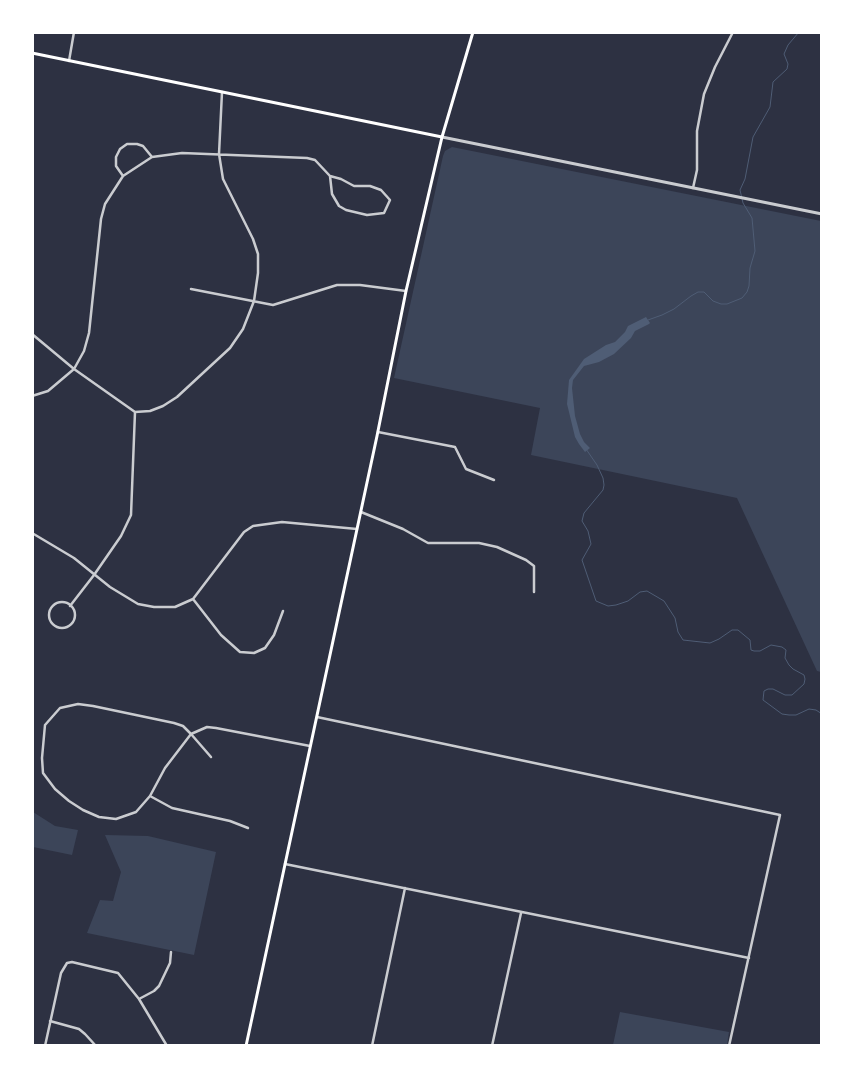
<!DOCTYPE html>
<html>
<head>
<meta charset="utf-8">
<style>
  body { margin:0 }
  #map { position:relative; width:854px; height:1078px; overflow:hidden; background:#2d3142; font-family:Rubik,sans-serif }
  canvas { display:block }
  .frame { position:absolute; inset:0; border:34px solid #fff; pointer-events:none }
</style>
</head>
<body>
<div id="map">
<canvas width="854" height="1078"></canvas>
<div class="frame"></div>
</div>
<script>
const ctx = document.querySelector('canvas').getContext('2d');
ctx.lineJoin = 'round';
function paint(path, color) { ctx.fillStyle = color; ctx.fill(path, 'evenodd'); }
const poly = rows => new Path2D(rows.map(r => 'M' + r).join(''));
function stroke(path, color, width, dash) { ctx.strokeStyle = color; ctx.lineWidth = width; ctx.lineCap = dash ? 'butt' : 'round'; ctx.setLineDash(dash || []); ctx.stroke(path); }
const green = poly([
  [452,147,821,221,821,672,817,671,737,498,531,455,540,408,394,378,443,156,445,151],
  [33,812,55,826,78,830,72,855,33,847],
  [105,835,148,836,216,852,194,955,87,933,100,900,113,901,121,872],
  [620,1012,729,1032,727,1045,613,1045]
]);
const water = poly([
  [646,317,650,323,649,324,635,331,631,338,614,354,599,362,584,366,573,380,572,388,575,416,580,434,584,442,590,448,585,452,579,444,575,437,569,412,567,404,569,380,584,359,606,345,615,342,625,332,628,326]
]);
const stream = poly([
  [648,320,662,315,674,309,691,296,698,292,704,292,713,301,721,304,727,304,742,298,747,292,749,286,750,268,755,251,752,218,743,203,740,190,745,179,753,137,770,107,773,82,787,69,788,64,784,54,788,45,799,32],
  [586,449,597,465,603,478,604,485,603,490,584,513,582,521,588,531,591,544,582,560,596,601,608,606,616,605,628,601,640,592,647,591,664,601,675,618,678,632,683,640,710,643,719,639,732,630,738,630,750,640,751,650,754,651,760,651,771,645,782,647,786,650,785,658,789,665,793,669,804,675,805,679,804,684,792,695,785,695,773,689,768,689,764,691,763,700,782,714,789,715,796,715,809,709,816,710,822,714]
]);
const minor = poly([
  [69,61,74,32],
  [123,176,152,157,182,153,307,158,315,160,330,176,332,194,339,206,346,210,367,215,384,213,390,200,381,190,370,186,354,186,341,179,330,176],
  [693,188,697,170,697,131,704,94,715,67,733,32],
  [191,289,273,305,337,285,360,285,406,291],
  [32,334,74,369,135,412],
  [32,396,48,391,74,369,84,351,89,333,101,219,105,204,123,176,116,166,116,157,120,149,127,144,137,144,143,146,152,157],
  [378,432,455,447,466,469,494,480],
  [361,512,403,529,428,543,479,543,497,547,526,560,534,566,534,592],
  [32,533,74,558,110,587,138,604,154,607,175,607,193,599,221,635,240,652,254,653,265,648,274,635,283,611],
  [193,599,244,532,253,526,282,522,357,529],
  '49 615a13 13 0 1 1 26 0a13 13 0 1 1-26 0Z',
  [70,606,94,575,121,536,131,515,135,412,150,411,163,406,177,397,230,348,243,329,254,301,258,273,258,254,253,239,223,179,219,154,222,92],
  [317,717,780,815,729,1046],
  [211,757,191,734,165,768,150,796,136,812,116,819,99,817,83,810,69,801,55,789,43,773,42,758,45,725,60,708,78,704,93,706,174,723,183,726,191,734,207,727,216,728,310,746],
  [150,796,172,808,230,821,248,828],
  [285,864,749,958],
  [139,999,154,991,159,986,170,963,171,952],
  [50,1021,79,1029,85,1034,96,1046],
  [45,1046,61,973,67,963,72,962,118,973,139,999,167,1046],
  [372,1046,405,888],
  [492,1046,521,913]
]);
const tertiary = poly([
  [442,137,822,214]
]);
const secondary = poly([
  [32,53,442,137],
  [246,1046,377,436,406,291,442,137,473,32]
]);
paint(green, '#3c4559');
paint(water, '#4f5d75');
stroke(stream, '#4f5d75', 1);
stroke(minor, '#caccd0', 2.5);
stroke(tertiary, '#caccd0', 3);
stroke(secondary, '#fff', 3);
</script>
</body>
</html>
